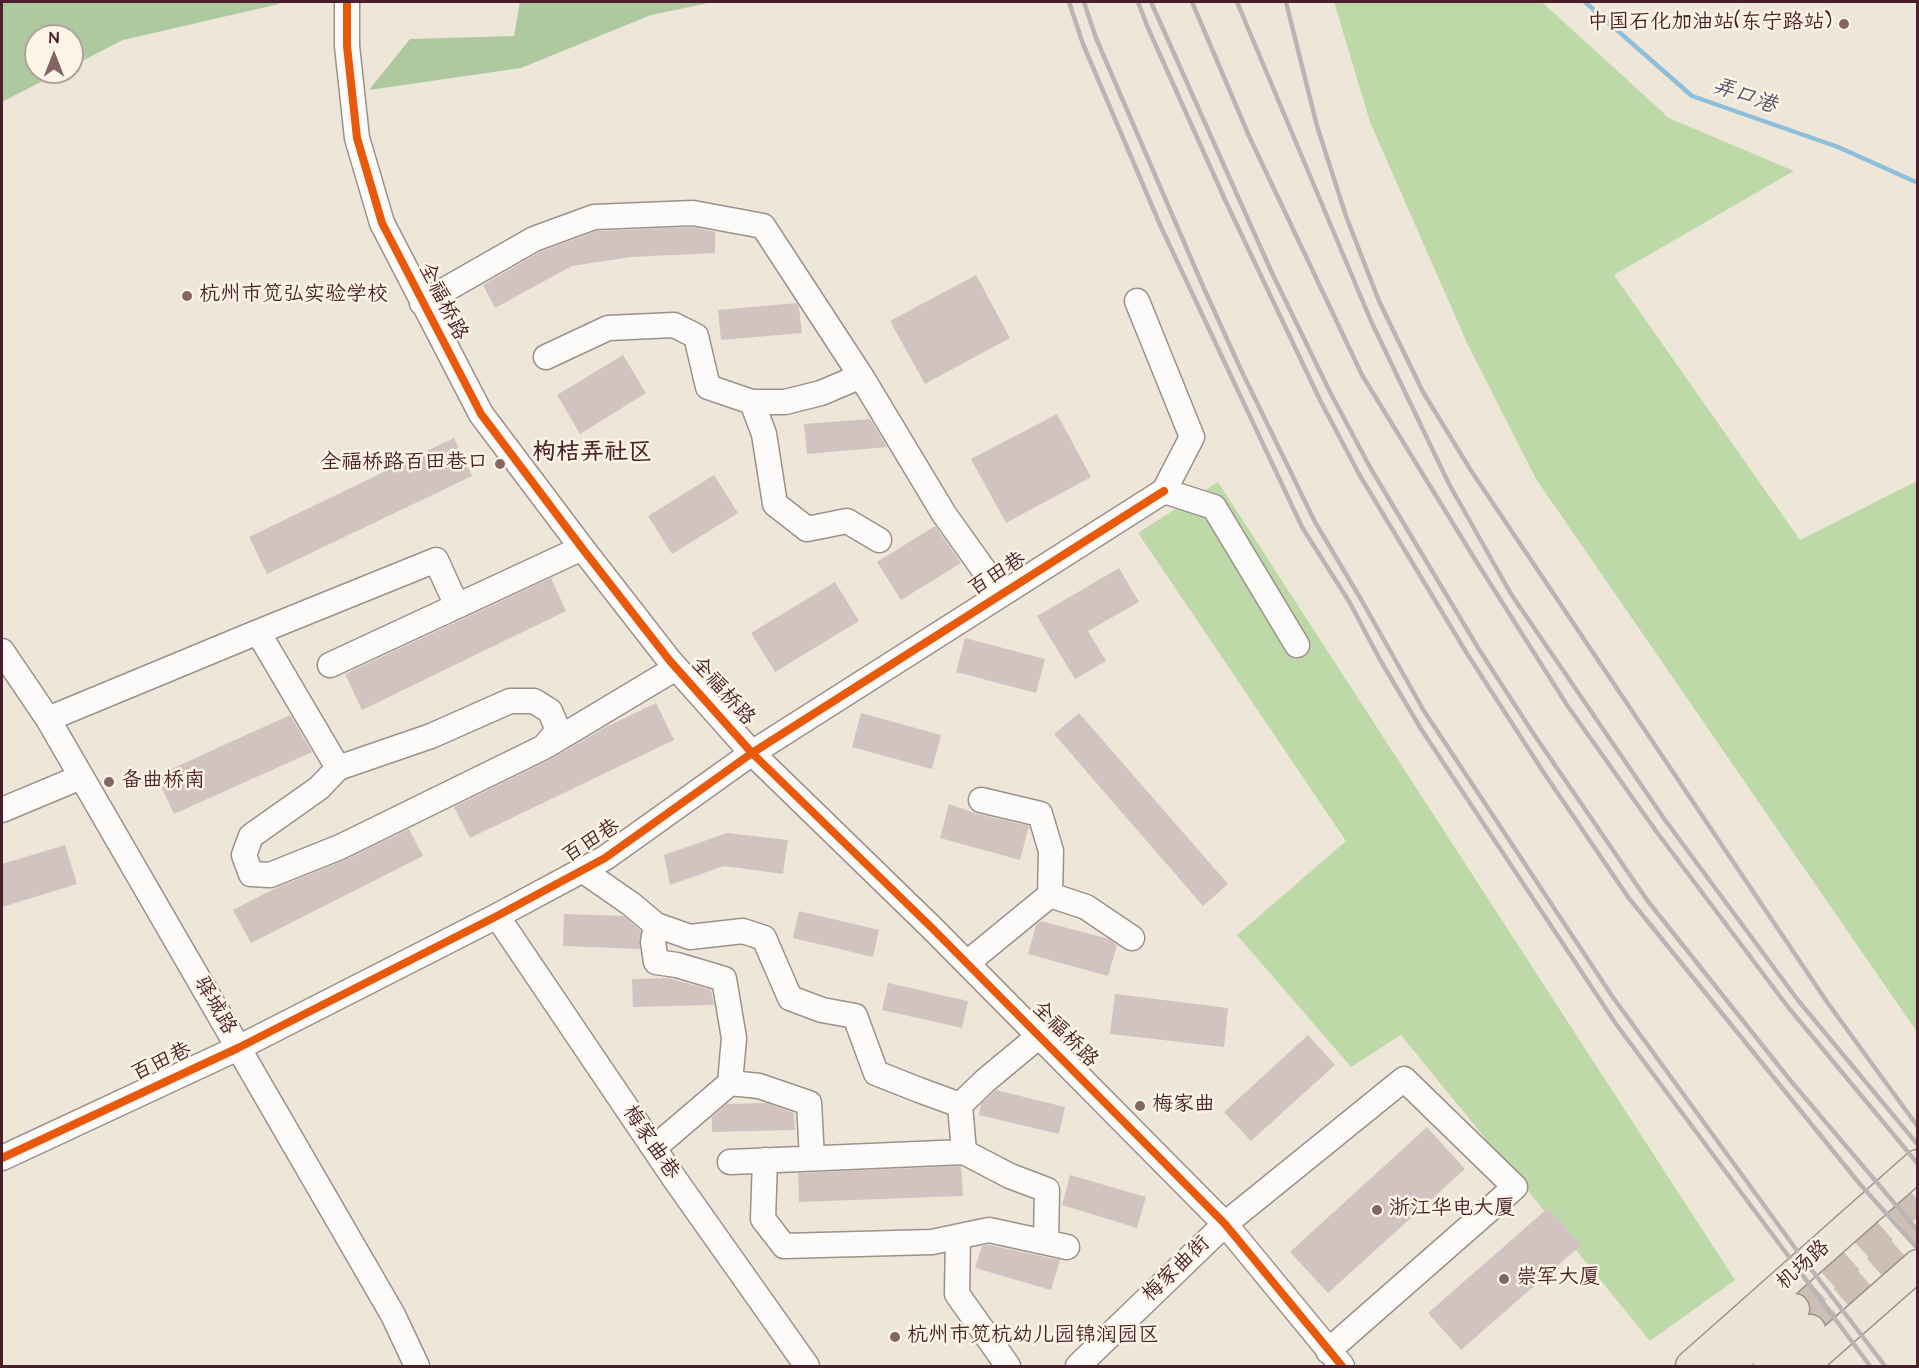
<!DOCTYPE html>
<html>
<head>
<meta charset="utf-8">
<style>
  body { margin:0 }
  #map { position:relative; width:1919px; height:1368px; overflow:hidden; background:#eee7d9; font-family:"Architects Daughter",sans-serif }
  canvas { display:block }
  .frame { position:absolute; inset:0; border:3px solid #4a1f2b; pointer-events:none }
  .north { position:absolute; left:24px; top:24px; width:60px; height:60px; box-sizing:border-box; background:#fcf5e5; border:2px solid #b59f9b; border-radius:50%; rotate:0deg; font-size:16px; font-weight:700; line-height:24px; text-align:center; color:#4a1f2b }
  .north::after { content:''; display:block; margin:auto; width:21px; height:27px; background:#836568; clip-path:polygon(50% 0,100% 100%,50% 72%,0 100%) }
</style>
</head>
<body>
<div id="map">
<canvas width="1919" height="1368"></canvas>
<div class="frame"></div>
<div class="north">N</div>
</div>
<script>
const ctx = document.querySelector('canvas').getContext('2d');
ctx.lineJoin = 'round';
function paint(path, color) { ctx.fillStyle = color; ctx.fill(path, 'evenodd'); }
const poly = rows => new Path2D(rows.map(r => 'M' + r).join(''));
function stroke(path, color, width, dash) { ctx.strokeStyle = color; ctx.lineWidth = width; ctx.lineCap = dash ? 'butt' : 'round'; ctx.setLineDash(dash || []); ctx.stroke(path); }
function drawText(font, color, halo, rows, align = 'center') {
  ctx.font = font + ' "Architects Daughter","LXGW WenKai TC",sans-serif'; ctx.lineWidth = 5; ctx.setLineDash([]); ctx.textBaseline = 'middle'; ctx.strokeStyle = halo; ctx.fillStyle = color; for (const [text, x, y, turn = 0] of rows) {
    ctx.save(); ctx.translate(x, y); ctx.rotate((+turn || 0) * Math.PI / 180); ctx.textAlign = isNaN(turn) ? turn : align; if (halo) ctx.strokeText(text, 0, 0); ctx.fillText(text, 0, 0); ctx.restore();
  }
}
const green = poly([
  [1334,2,1542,2,1669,118,1794,171,1614,275,1800,540,1917,481,1917,1032,1536,479,1467,343,1370,122],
  [1218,482,1735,1280,1650,1341,1401,1035,1351,1067,1237,935,1346,841,1138,533]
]);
const forest = poly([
  [2,2,279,2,279,4,123,40,72,66,72,36,36,36,36,72,60,72,2,102],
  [520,2,713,2,651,15,521,68,369,90,410,39,514,36]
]);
const stream = poly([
  [1585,2,1692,96,1838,147,1918,183]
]);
const building = poly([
  [692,227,715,232,715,253,631,257,572,266,495,308,483,285,540,252,597,231],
  [976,275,1010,338,925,384,890,321],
  [797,303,799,308,802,333,721,340,718,310],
  [623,355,646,393,580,434,557,395],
  [1057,414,1091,477,1006,523,971,459],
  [870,419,887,447,807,454,804,424],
  [454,438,472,476,267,574,249,537],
  [714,475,738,513,672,554,648,516],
  [935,526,961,563,901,600,877,562],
  [1119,568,1139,602,1088,631,1106,661,1075,679,1037,616],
  [551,578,566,611,362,710,345,674],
  [835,582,859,621,775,672,751,633],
  [965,638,1045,659,1036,693,956,672],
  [656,703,674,740,470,838,454,807,553,758,604,728],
  [861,713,941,735,932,769,852,747],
  [1079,713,1228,884,1203,906,1054,734],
  [290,715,312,752,174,814,156,776],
  [949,804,978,814,1029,826,1020,860,940,838],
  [409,829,423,856,251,943,233,910,278,887,345,860],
  [727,833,788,840,783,874,724,866,670,885,664,855],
  [65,845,77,884,2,907,2,864],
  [799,911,879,930,873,957,793,938],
  [564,914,624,916,641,931,640,949,563,946],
  [1041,921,1109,939,1117,945,1108,976,1028,954,1036,925],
  [669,978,711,990,714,1005,633,1007,632,979],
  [888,983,968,1001,962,1028,882,1010],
  [1115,994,1228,1008,1224,1047,1110,1034],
  [1308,1035,1335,1065,1251,1141,1224,1112],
  [996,1090,1065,1107,1059,1134,979,1115,981,1104],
  [766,1103,794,1113,795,1130,712,1132,712,1117,727,1104],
  [1427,1127,1465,1169,1328,1293,1290,1252],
  [961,1166,963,1196,799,1202,798,1173],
  [1070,1175,1146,1197,1137,1228,1062,1205],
  [1548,1208,1581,1245,1461,1350,1428,1313],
  [989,1245,1060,1260,1051,1290,975,1268,982,1246]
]);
const majorTunnel = poly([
  [1794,1309,1918,1197],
  [1810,1330,1918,1233]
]);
const minor = poly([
  [347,2,347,46,357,138,382,223,481,414,582,548,670,661,752,753,932,928,1225,1224,1342,1366],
  [1137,301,1192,437,1164,491],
  [422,303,534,239,594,217,693,213,763,226,861,376,944,514,1001,594],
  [546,357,608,328,674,325,696,336,708,387,752,402,764,434,775,504,807,529,847,521,879,540],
  [752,402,785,402,821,393,861,376],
  [1164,491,1214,507,1297,645],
  [258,632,436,560,457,606],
  [2,651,48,719,393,1315,417,1366],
  [330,665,582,548],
  [48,719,258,632,338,768,431,736,510,701,534,701,550,711,558,730,544,747,340,847,270,875,251,874,244,855,251,836,319,788,338,768],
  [546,746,676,668],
  [981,800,1040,814,1051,851,1050,895,1086,907,1132,938],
  [2,810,81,777],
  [582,870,631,904,656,925,690,937,743,931,764,938,790,998,822,1010,855,1016,876,1073,919,1090,960,1105,986,1080,1039,1036],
  [497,916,674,1178,807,1366],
  [656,925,653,942,656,962,677,965,724,979,734,1038,730,1083,759,1086,809,1103,812,1158],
  [967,963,1050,895],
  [960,1105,964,1152],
  [654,1148,730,1083],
  [2,1158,238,1048,497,916,605,858,752,753,1164,491],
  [765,1160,763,1219,784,1246,932,1242,989,1230,1067,1247],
  [730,1162,964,1152,1010,1176,1047,1190,1046,1242],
  [958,1237,957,1294,1008,1366],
  [1078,1366,1225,1224,1404,1079,1515,1187,1328,1351]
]);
const major = poly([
  [1691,1366,1918,1165],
  [1728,1366,1794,1309],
  [1769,1366,1810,1330],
  [1803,1366,1918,1265]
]);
const rail = poly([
  [1069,2,1083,44,1161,227,1302,527,1350,603,1379,658,1421,729,1616,1024,1870,1366],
  [1084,2,1096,38,1202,284,1242,372,1315,522,1362,601,1424,711,1612,996,1798,1252,1885,1366],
  [1138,2,1148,28,1226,202,1320,400,1359,474,1466,652,1544,773,1628,897,1859,1183,1918,1249],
  [1151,2,1272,273,1330,392,1371,469,1480,651,1533,733,1647,900,1790,1080,1918,1231],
  [1192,2,1249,136,1362,375,1476,561,1567,705,1656,831,1788,1007,1918,1164],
  [1237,2,1371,321,1449,484,1511,594,1665,820,1797,999,1918,1145],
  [1286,2,1317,126,1346,216,1379,301,1423,392,1470,469,1827,1002,1918,1127]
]);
const cycleway = poly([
  [347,2,347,46,357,138,382,223,481,414,582,548,670,661,752,753,932,928,1225,1224,1342,1366],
  [2,1158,238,1048,497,916,605,858,752,753,1164,491]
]);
const markers = [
  [1844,24,6,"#836568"],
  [187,296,6,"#836568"],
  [500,464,6,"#836568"],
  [109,782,6,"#836568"],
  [1140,1106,6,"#836568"],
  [1377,1210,6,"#836568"],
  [1504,1279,6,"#836568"],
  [895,1337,6,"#836568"]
];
const poiNames = [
  ["中国石化加油站(东宁路站)",1832,24,"right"],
  ["杭州市笕弘实验学校",199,296],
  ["全福桥路百田巷口",488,464,"right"],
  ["备曲桥南",121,782],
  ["梅家曲",1152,1106],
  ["浙江华电大厦",1389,1210],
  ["崇军大厦",1516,1279],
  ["杭州市笕杭幼儿园锦润园区",907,1337]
];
const streetNames = [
  ["全福桥路",442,302,63],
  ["百田巷",998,575,-32],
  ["全福桥路",722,692,48],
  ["百田巷",592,842,-32],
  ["驿城路",214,1006,60],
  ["全福桥路",1064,1035,45],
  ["百田巷",162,1063,-25],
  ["梅家曲巷",650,1143,56],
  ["机场路",1804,1266,-42],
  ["梅家曲街",1177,1270,-44]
];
const waterNames = [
  ["弄口港",1744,97,19]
];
const quarterNames = [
  ["枸桔弄社区",592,454]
];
paint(green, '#bed9a8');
paint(forest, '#aec99e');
stroke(stream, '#8dbfda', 4.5);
paint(building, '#d2c3c0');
stroke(majorTunnel, '#cdbfb6', 30, [30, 15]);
stroke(minor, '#9b918b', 27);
stroke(major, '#9b918b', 33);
stroke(minor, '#fcfbf9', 24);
stroke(major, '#ece4d9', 30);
stroke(rail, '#bab4b4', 4.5);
stroke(cycleway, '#e8590c', 8);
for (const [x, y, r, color] of markers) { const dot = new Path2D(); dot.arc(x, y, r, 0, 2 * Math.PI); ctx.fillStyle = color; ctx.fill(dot); stroke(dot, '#fcf5e5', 2); }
drawText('21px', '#4a1f2b', '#fcf5e5', poiNames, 'left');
drawText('21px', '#4a1f2b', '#fcf5e5', streetNames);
drawText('italic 22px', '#535169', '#fcf5e5', waterNames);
drawText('bold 24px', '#4a1f2b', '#fcf5e5', quarterNames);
</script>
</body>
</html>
